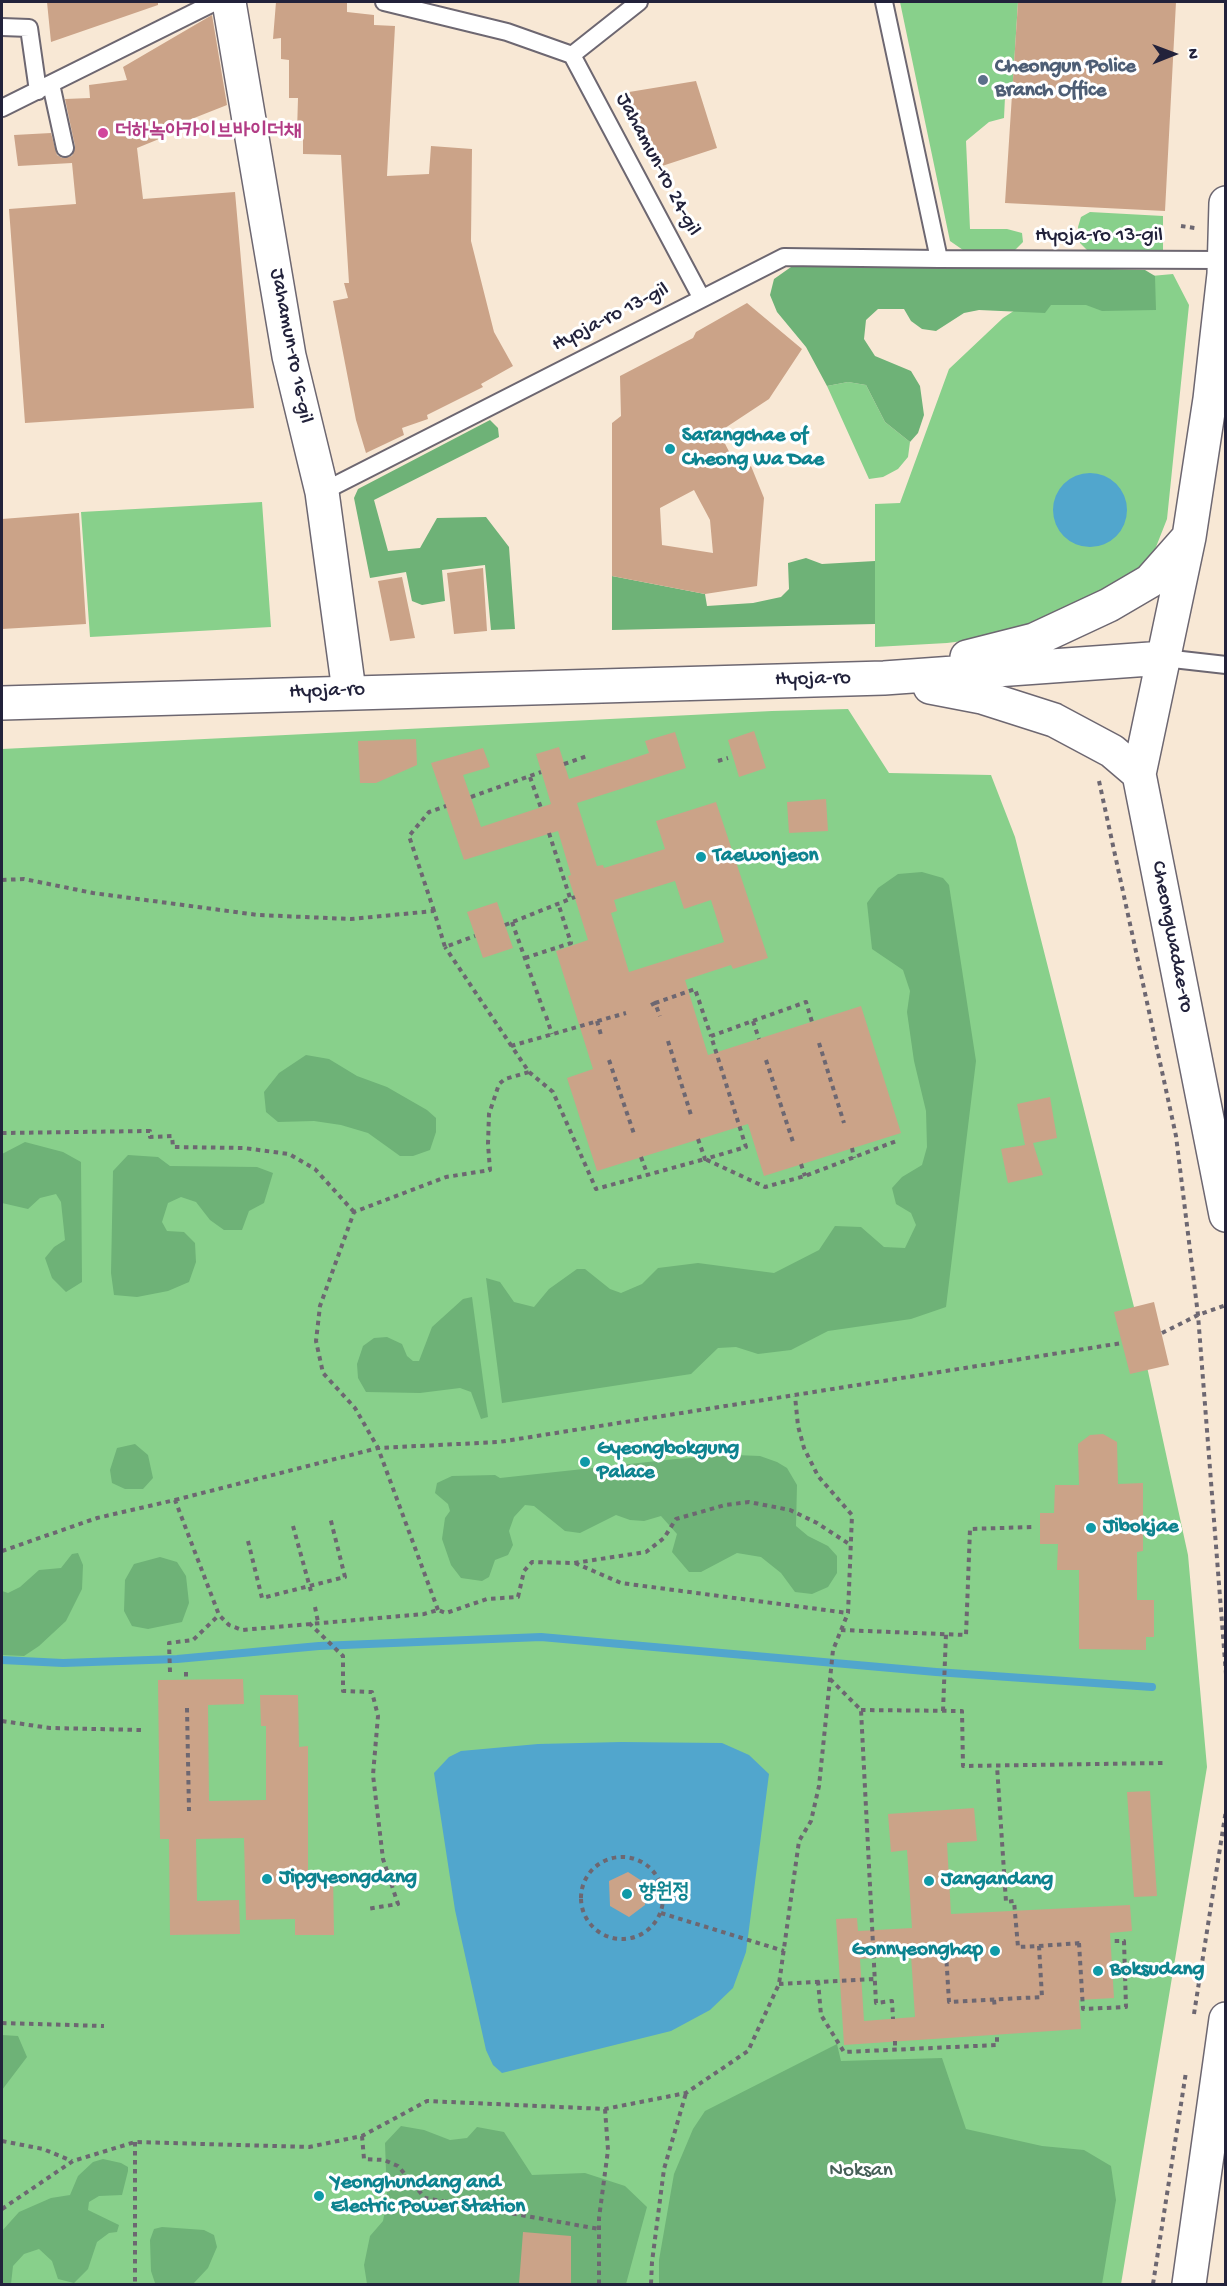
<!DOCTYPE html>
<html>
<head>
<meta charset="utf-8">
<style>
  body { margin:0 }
  #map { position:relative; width:1227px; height:2286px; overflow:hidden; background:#f8e8d5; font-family:"Gochi Hand",sans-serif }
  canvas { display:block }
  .frame { position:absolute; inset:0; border:3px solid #22223b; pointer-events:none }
  .north { position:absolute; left:1143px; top:24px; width:60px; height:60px; -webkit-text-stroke:4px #fff; paint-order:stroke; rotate:89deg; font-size:16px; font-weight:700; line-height:24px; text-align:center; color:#22223b }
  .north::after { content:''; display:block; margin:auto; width:21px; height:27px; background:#22223b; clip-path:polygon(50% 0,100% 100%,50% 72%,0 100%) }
</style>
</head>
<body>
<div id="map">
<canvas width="1227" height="2286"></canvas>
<div class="frame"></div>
<div class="north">N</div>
</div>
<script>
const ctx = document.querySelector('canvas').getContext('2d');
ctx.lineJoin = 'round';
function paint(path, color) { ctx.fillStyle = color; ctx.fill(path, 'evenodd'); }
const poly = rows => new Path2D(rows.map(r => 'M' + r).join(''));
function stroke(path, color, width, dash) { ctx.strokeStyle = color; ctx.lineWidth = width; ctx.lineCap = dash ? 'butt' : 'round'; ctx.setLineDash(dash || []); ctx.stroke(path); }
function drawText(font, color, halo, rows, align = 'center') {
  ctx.font = font + ' "Gochi Hand","Poor Story",sans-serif'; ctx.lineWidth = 6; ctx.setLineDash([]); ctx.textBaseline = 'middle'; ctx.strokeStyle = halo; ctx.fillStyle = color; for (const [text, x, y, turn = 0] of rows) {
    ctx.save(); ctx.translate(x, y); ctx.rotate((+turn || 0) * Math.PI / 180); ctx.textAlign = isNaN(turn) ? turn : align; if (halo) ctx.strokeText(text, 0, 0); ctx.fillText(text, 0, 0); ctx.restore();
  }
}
const green = poly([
  [900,2,1018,2,1012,97,1005,97,1004,118,989,122,966,141,970,229,1007,229,1022,233,1023,242,1014,251,963,250,950,241],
  [1090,212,1163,216,1163,251,1088,251,1080,243,1078,227,1081,217],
  [1173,274,1189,305,1167,519,1154,552,1132,580,1027,633,947,643,875,647,875,504,900,503,949,369,1003,318,1053,285],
  [848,382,866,385,885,422,910,442,908,457,898,469,883,477,869,479,827,386],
  [262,502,271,627,90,637,81,512],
  [848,709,889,773,991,775,1015,837,1134,1307,1188,1555,1207,1767,1121,2284,2,2284,2,749,772,711]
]);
const forest = poly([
  [813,261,1145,270,1155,276,1156,310,1102,311,1086,305,1051,305,1045,313,979,310,964,313,936,331,922,329,911,321,904,309,878,309,866,320,864,339,875,356,911,371,920,386,924,415,918,433,910,442,885,422,866,385,848,382,827,386,806,347,777,312,770,295,774,279,791,267],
  [490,420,498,428,499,437,374,500,388,551,420,548,437,518,486,517,509,547,515,629,491,630,485,565,442,570,445,601,422,605,412,601,406,572,370,578,354,498,358,489],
  [806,558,822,564,875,561,875,624,612,630,612,576,705,594,707,606,753,603,781,597,789,589,788,563],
  [922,872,943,878,949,885,976,1061,946,1307,911,1319,828,1331,791,1350,758,1354,736,1347,718,1348,691,1374,502,1403,486,1278,500,1282,514,1302,534,1307,549,1289,577,1269,585,1269,610,1289,621,1293,642,1284,658,1268,698,1263,774,1273,819,1250,835,1226,861,1227,884,1247,905,1248,916,1225,911,1213,896,1204,892,1188,902,1177,922,1165,927,1147,926,1111,914,1061,907,1012,910,991,903,970,872,949,867,903,878,888,898,874],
  [306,1055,329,1059,357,1076,387,1087,427,1110,436,1118,436,1132,430,1150,413,1156,400,1156,368,1133,341,1125,314,1121,278,1122,266,1112,264,1092,279,1073],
  [25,1142,63,1152,81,1162,82,1282,66,1292,52,1278,45,1258,54,1247,65,1240,61,1202,56,1194,40,1198,28,1209,2,1203,2,1154],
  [128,1155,158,1157,170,1166,257,1167,273,1173,264,1203,249,1211,242,1230,224,1230,210,1220,196,1202,181,1197,168,1203,162,1222,167,1231,184,1232,195,1243,196,1262,189,1282,168,1291,137,1297,114,1295,111,1273,113,1171],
  [472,1297,488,1417,481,1419,471,1392,460,1388,420,1393,366,1392,358,1378,357,1364,363,1346,374,1338,387,1337,402,1344,407,1356,413,1361,419,1361,432,1327,463,1299],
  [135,1444,148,1455,153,1478,143,1489,125,1489,112,1483,110,1470,117,1448],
  [735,1455,760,1456,777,1462,787,1468,797,1485,796,1526,808,1536,828,1546,837,1556,837,1573,828,1587,812,1594,795,1592,781,1573,761,1557,737,1553,701,1572,689,1572,672,1552,677,1534,661,1516,644,1521,630,1520,616,1515,580,1533,565,1531,534,1506,525,1505,514,1517,509,1531,513,1545,508,1555,495,1560,489,1577,482,1581,461,1578,451,1565,442,1539,445,1518,450,1511,448,1504,435,1493,437,1483,452,1476,495,1475,500,1478,676,1459],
  [78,1553,83,1565,82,1589,66,1621,39,1646,24,1656,2,1655,2,1591,8,1593,20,1587,39,1570,61,1568,72,1554],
  [160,1557,177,1562,186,1576,189,1603,182,1622,148,1629,132,1626,124,1611,125,1580,134,1564],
  [2,2035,18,2036,27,2057,2,2090],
  [837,2044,841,2061,942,2058,966,2129,1042,2146,1084,2150,1111,2166,1116,2200,1102,2284,659,2284,659,2260,674,2174,693,2129,705,2111],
  [401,2126,424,2130,450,2140,467,2138,477,2127,504,2132,532,2175,585,2173,625,2186,647,2207,626,2284,367,2284,364,2265,370,2236,383,2221,387,2199,385,2143],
  [103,2159,121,2163,128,2167,128,2171,122,2195,99,2196,89,2202,88,2210,119,2225,117,2232,109,2233,97,2242,88,2269,74,2283,58,2279,52,2261,39,2249,24,2254,13,2266,11,2284,2,2284,2,2231,19,2212,51,2198,70,2195,78,2176,93,2162],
  [162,2227,204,2230,214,2235,217,2247,208,2268,193,2284,155,2283,151,2271,150,2240,154,2229]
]);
const water = poly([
  '1053 510a37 37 0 1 1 74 0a37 37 0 1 1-74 0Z',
  [621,1742,722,1743,749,1755,769,1774,746,1952,733,1988,710,2010,671,2031,502,2073,493,2065,486,2050,455,1910,434,1773,449,1757,461,1751,538,1744]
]);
const stream = poly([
  [2,1660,63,1663,177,1659,319,1646,541,1637,936,1672,1152,1687]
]);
const building = poly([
  [47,2,158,2,158,5,51,42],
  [276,2,347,2,347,12,374,15,374,25,395,26,387,176,429,174,431,146,472,149,471,241,494,332,513,366,481,384,483,387,427,415,428,419,402,428,404,435,366,453,356,420,333,301,348,298,344,283,349,283,341,155,303,154,303,133,297,132,298,98,289,98,289,60,281,59,281,38,273,39],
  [1018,2,1176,2,1165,211,1005,203],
  [212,15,227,105,184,122,186,128,137,148,143,199,235,192,254,408,25,423,9,209,76,204,72,163,18,166,14,135,51,133,57,155,62,158,72,156,75,146,65,99,90,98,89,85,127,80,123,67],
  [696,81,717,148,659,167,623,93],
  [747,303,802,349,769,399,719,432,740,473,751,466,764,498,757,586,705,594,612,576,612,423,621,416,620,376,693,338,696,332],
  [694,490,710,520,713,553,662,545,660,508],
  [79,513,86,624,2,629,2,519],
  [483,568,487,631,454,634,447,573],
  [402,577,415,638,390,641,378,581],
  [754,731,766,768,739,777,728,740],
  [675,732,686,768,577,803,597,866,603,865,604,868,665,849,656,821,716,802,768,958,733,969,731,965,685,980,708,1055,861,1006,901,1133,764,1176,748,1124,597,1171,567,1078,593,1069,556,951,588,940,568,876,571,875,558,831,464,860,431,763,483,748,490,767,463,775,481,827,551,804,536,754,559,747,569,779,649,753,645,741],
  [675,881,684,909,711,900,724,942,629,972,611,913,617,911,614,900],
  [416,739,417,765,376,783,360,783,358,741],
  [826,799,828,831,789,833,787,802],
  [497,902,513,948,483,958,467,912],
  [1050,1097,1057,1138,1033,1143,1043,1175,1008,1183,1001,1149,1025,1145,1017,1104],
  [1154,1302,1169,1365,1130,1374,1114,1312],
  [1103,1434,1117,1442,1118,1484,1143,1483,1143,1551,1137,1552,1137,1600,1154,1600,1154,1637,1146,1637,1146,1650,1079,1649,1079,1570,1057,1570,1058,1544,1040,1544,1040,1513,1054,1513,1055,1485,1079,1485,1078,1444,1090,1435],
  [243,1679,244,1704,208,1705,209,1801,266,1800,266,1726,261,1726,260,1695,298,1695,299,1747,308,1746,308,1873,333,1873,334,1935,295,1935,295,1919,246,1920,244,1838,196,1839,197,1901,239,1900,240,1934,170,1935,169,1839,160,1839,158,1680],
  [1150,1791,1157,1896,1134,1897,1127,1792],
  [974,1808,977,1841,947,1843,951,1914,1130,1905,1132,1931,1110,1933,1114,1998,1079,2000,1081,2029,844,2045,836,1919,857,1918,858,1931,912,1928,907,1850,891,1852,888,1814],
  [911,1955,915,2017,864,2021,860,1959],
  [628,1872,645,1883,645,1905,629,1917,610,1906,609,1881],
  [523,2232,571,2236,571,2283,519,2284]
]);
const path = poly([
  [1181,226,1195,228],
  [718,761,728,758],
  [564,764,587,756],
  [530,777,541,808],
  [1099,781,1176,1136,1198,1315,1226,1674],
  [471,797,541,772],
  [549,833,570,898],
  [2,880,24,879,93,893,258,915,351,919,434,911,445,947,475,936],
  [434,911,409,836,429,812,446,806],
  [512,922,544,1012],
  [505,925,575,897],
  [525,958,571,943,558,903],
  [655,1003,695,989,711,1036],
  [651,1005,655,1003,660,1016],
  [546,1016,552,1034],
  [597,1021,601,1035],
  [753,1021,759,1039],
  [668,1041,691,1115],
  [819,1043,844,1123],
  [511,1046,626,1013],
  [609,1060,634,1134],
  [766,1060,794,1145],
  [529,1072,553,1092,596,1189,705,1159,765,1187,805,1176,899,1140],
  [2,1133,150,1131,150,1137,172,1136,173,1147,244,1148,289,1154,315,1169,354,1212],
  [698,1139,705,1159,746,1147,711,1036,806,1002,812,1022],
  [852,1148,854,1158],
  [641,1157,648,1176],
  [801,1164,805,1176],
  [1162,1333,1198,1315,1226,1305],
  [175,1500,378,1448,499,1442,1122,1343],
  [293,1526,312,1595],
  [248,1541,262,1598,345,1577,330,1517],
  [2,1551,97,1518,175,1500,219,1615,229,1625,242,1630,424,1614,438,1610,446,1613,487,1599,518,1597,524,1571,532,1562,574,1563,646,1552,664,1538,676,1519,725,1505,749,1502,790,1510,817,1523,849,1544],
  [575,1563,621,1583,848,1613],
  [315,1607,318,1622],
  [438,1610,378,1448,355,1408,323,1373,316,1341,320,1306,354,1212,446,1177,490,1170,488,1144,489,1114,499,1084,505,1079,529,1072,445,947],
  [309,1623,343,1656,343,1691,372,1692,378,1716,373,1775,383,1859,398,1904,367,1909],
  [841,1630,966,1635,970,1529,1032,1527],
  [170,1672,169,1643,193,1640,219,1615],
  [186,1672,186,1680],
  [830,1679,861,1710,876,2003,892,2001,893,2019],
  [187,1708,189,1811],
  [861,1710,962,1711,963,1766,1163,1763],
  [943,1711,946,1634],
  [2,1721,50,1728,142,1730],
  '581 1898a41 41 0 1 1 82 0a41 41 0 1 1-82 0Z',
  [661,1913,784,1951],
  [1079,1943,1083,2009,1126,2007,1124,1941,1112,1941],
  [1039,1946,1081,1943],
  [946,1953,949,2002,1042,1997,1039,1946,1018,1947,1014,1901,1006,1902,997,1766],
  [818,1981,821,2015,844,2052,997,2045,997,2034],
  [779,1984,874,1979],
  [994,2000,995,2009],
  [1194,2014,1226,1810],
  [2,2023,104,2026],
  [895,2041,895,2050],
  [362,2136,364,2159,384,2160,398,2166,425,2198,599,2229],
  [2,2141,43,2149,72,2161],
  [135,2142,135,2284],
  [2,2209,73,2161,135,2142,309,2147,362,2136,427,2101,605,2109,686,2093,748,2051,779,1984,799,1841,811,1821,819,1786,833,1650,848,1613,852,1515,818,1476,804,1448,798,1426,795,1396],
  [599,2284,599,2218,608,2150,605,2109],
  [651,2284,652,2262,664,2169,686,2093],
  [1153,2284,1186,2072]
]);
const lane = poly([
  [384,2,507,32,572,55,639,2],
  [2,27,29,28,38,91],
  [572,55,701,297],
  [51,84,65,148],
  [2,108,215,2],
  [939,259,1224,260],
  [322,492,784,257,939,259,884,2],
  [1164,658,1226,665]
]);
const street = poly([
  [229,2,289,356,322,492,349,691]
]);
const secondary = poly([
  [1226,203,1224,274,1210,399,1189,537,1139,774,1226,1215],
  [967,657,1034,640,1109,605,1150,581,1188,538],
  [930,687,982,697,1054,720,1112,751,1139,774],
  [2,703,884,678,1164,658],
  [1189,2284,1226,2019]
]);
const markers = [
  [983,80,6,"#5c6f8a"],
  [103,133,6,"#d1479c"],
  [670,449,6,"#0f9aa8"],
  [701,857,6,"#0f9aa8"],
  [585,1462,6,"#0f9aa8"],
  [1091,1528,6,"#0f9aa8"],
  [267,1879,6,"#0f9aa8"],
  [929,1881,6,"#0f9aa8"],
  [627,1894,6,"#0f9aa8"],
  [995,1951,6,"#0f9aa8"],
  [1098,1971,6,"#0f9aa8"],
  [319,2196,6,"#0f9aa8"]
];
const serviceNames = [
  ["Cheongun Police",995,68],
  ["Branch Office",995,92]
];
const hotelNames = [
  ["더하녹아카이브바이더채",115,133]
];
const streetNames = [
  ["Jahamun-ro 24-gil",657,165,62],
  ["Hyoja-ro 13-gil",1099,237],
  ["Hyoja-ro 13-gil",611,318,-27],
  ["Jahamun-ro 16-gil",290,346,79],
  ["Hyoja-ro",813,680,-1],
  ["Hyoja-ro",327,692,-2],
  ["Cheongwadae-ro",1171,937,79]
];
const cultureNames = [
  ["Sarangchae of",682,437],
  ["Cheong Wa Dae",682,461],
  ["Taewonjeon",713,857],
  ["Gyeongbokgung",597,1450],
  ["Palace",597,1474],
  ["Jibokjae",1103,1528],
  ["Jipgyeongdang",279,1879],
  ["Jangandang",941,1881],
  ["향원정",639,1894],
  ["Gonnyeonghap",983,1951,"right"],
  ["Boksudang",1110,1971],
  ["Yeonghundang and",331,2184],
  ["Electric Power Station",331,2208]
];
const parkNames = [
  ["Noksan",861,2172]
];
paint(green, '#88d08b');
paint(forest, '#6eb277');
paint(water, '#51a6cd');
stroke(stream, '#51a6cd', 8);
paint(building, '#cba388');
stroke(lane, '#6d6771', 20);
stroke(street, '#6d6771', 36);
stroke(secondary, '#6d6771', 36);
stroke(path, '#6d6771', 4, [4.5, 4.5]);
stroke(lane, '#fff', 16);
stroke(street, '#fff', 33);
stroke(secondary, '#fff', 33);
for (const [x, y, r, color] of markers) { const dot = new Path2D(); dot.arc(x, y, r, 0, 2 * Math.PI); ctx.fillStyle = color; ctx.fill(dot); stroke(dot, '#fff', 2); }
drawText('bold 21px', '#4e5e75', '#fff', serviceNames, 'left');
drawText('bold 21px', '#b23c85', '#fff', hotelNames, 'left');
drawText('21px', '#22223b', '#fff', streetNames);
drawText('bold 21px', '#0d838f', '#fff', cultureNames, 'left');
drawText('21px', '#465f57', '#fff', parkNames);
</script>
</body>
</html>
